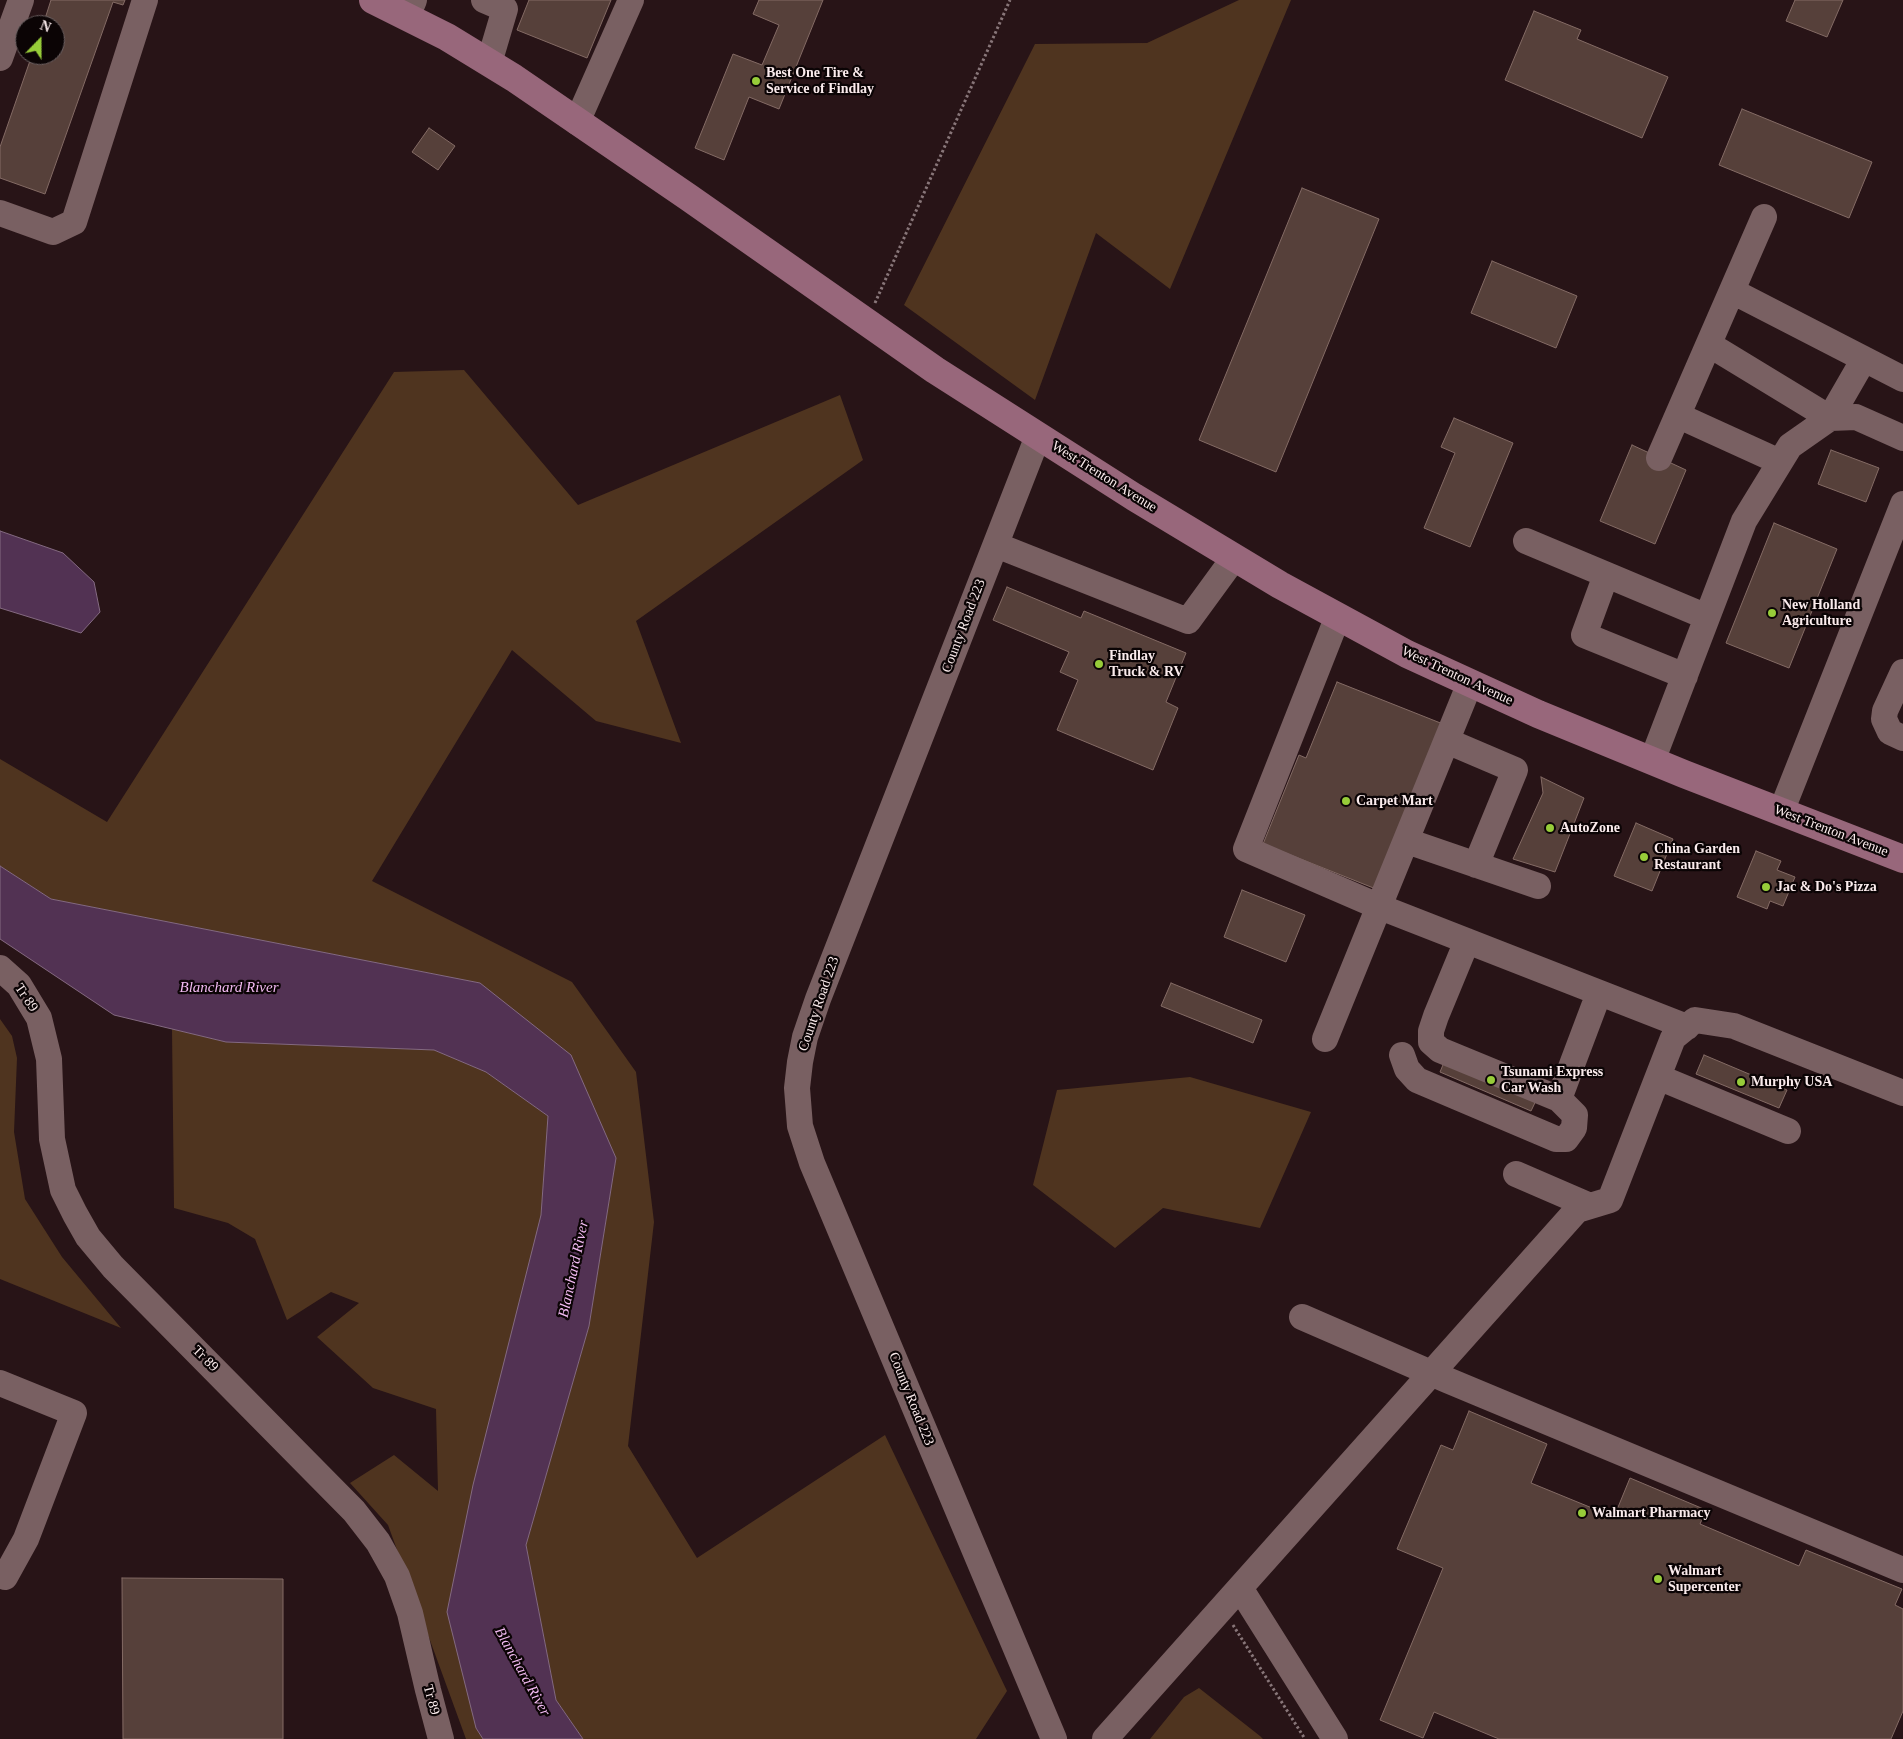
<!DOCTYPE html>
<html>
<head>
<meta charset="utf-8">
<style>
  body { margin:0 }
  #map { position:relative; width:1903px; height:1739px; overflow:hidden; background:#281417; font-family:"Times New Roman",serif }
  canvas { display:block }
  .north { position:absolute; left:15px; top:15px; width:50px; height:50px; box-sizing:border-box; background:#0b0405; border:1px solid #6b6061; border-radius:50%; rotate:22deg; font-size:14px; font-weight:700; line-height:20px; text-align:center; color:#faebec }
  .north::after { content:''; display:block; margin:auto; width:18px; height:22px; background:#97cc39; clip-path:polygon(50% 0,100% 100%,50% 72%,0 100%) }
</style>
</head>
<body>
<div id="map">
<canvas width="1903" height="1739"></canvas>
<div class="north">N</div>
</div>
<script>
const ctx = document.querySelector('canvas').getContext('2d');
ctx.lineJoin = 'round';
function paint(path, color) { ctx.fillStyle = color; ctx.fill(path, 'evenodd'); }
const poly = rows => new Path2D(rows.map(r => 'M' + r).join(''));
function stroke(path, color, width, dash) { ctx.strokeStyle = color; ctx.lineWidth = width; ctx.lineCap = dash ? 'butt' : 'round'; ctx.setLineDash(dash || []); ctx.stroke(path); }
function drawText(font, color, halo, rows, align = 'center') {
  ctx.font = font + ' "Times New Roman",serif'; ctx.lineWidth = 4.5; ctx.setLineDash([]); ctx.textBaseline = 'middle'; ctx.strokeStyle = halo; ctx.fillStyle = color; for (const [text, x, y, turn = 0] of rows) {
    ctx.save(); ctx.translate(x, y); ctx.rotate((+turn || 0) * Math.PI / 180); ctx.textAlign = isNaN(turn) ? turn : align; if (halo) ctx.strokeText(text, 0, 0); ctx.fillText(text, 0, 0); ctx.restore();
  }
}
const green = poly([
  [1239,0,1291,0,1170,289,1096,233,1035,400,904,305,1035,44,1147,43],
  [464,370,578,505,840,395,863,460,636,621,681,743,596,721,512,650,372,881,572,982,636,1072,654,1222,628,1446,697,1558,885,1435,1007,1691,976,1739,583,1739,556,1700,526,1545,589,1326,616,1158,480,983,51,899,0,866,0,759,107,822,394,372],
  [0,1019,12,1036,17,1058,14,1132,25,1199,62,1257,121,1328,0,1279],
  [172,1029,226,1042,434,1050,486,1072,548,1116,541,1215,476,1728,483,1739,466,1739,388,1525,350,1483,394,1455,438,1491,436,1409,373,1388,317,1337,359,1303,331,1292,287,1320,255,1239,228,1223,174,1208],
  [1190,1077,1311,1112,1260,1228,1163,1208,1115,1248,1033,1185,1057,1090],
  [1199,1688,1260,1736,1263,1739,1150,1739,1184,1697]
]);
const water = poly([
  [0,531,63,553,94,582,100,612,81,633,0,608,0,531],
  [0,866,51,899,480,983,571,1055,616,1158,589,1326,526,1545,556,1700,583,1739,483,1739,476,1728,447,1612,473,1485,541,1215,548,1116,486,1072,434,1050,226,1042,114,1015,0,939,0,866]
]);
const building = poly([
  [51,0,125,0,123,5,113,2,45,194,0,178,0,147,32,55,55,55,55,25,43,25,51,0],
  [529,0,611,0,587,58,517,30,529,0],
  [759,0,823,0,779,109,749,97,724,160,695,148,733,54,762,65,779,25,753,14,759,0],
  [1795,0,1843,0,1827,37,1786,21,1795,0],
  [1534,11,1581,30,1577,39,1668,77,1642,138,1505,80,1534,11],
  [1742,109,1872,162,1849,218,1719,165,1742,109],
  [429,128,455,146,438,170,412,152,429,128],
  [1302,188,1379,219,1276,472,1199,440,1302,188],
  [1492,261,1577,296,1556,348,1471,313,1492,261],
  [1454,418,1513,443,1470,547,1424,528,1455,453,1441,447,1454,418],
  [1632,445,1686,470,1655,544,1600,521,1632,445],
  [1831,450,1879,468,1866,502,1818,484,1831,450],
  [1774,523,1837,549,1789,668,1726,643,1774,523],
  [1007,587,1081,618,1084,611,1186,653,1166,702,1178,708,1153,770,1057,730,1078,680,1060,672,1069,652,993,620,1007,587],
  [1337,682,1443,724,1376,889,1263,844,1299,755,1306,758,1337,682],
  [1541,777,1584,798,1555,872,1513,859,1543,793,1541,777],
  [1636,823,1673,839,1652,891,1614,876,1636,823],
  [1756,851,1781,861,1777,870,1795,877,1783,906,1770,901,1767,909,1737,897,1756,851],
  [1242,890,1305,915,1286,962,1224,937,1242,890],
  [1171,983,1262,1020,1253,1043,1161,1006,1171,983],
  [1450,1048,1542,1088,1531,1111,1440,1072,1450,1048],
  [1704,1055,1787,1090,1779,1108,1696,1074,1704,1055],
  [1469,1411,1547,1444,1531,1483,1614,1517,1630,1478,1706,1510,1700,1524,1799,1566,1806,1550,1902,1589,1895,1605,1903,1609,1903,1711,1891,1739,1499,1739,1434,1712,1423,1738,1380,1720,1443,1568,1397,1549,1441,1445,1453,1450,1469,1411],
  [122,1578,283,1579,283,1739,123,1739,122,1578]
]);
const path = poly([
  [875,303,1010,0],
  [1233,1625,1305,1739]
]);
const minor = poly([
  [484,0,505,9,489,63],
  [407,17,414,0],
  [0,58,21,0],
  [577,122,631,0],
  [0,213,53,232,74,222,145,0],
  [1732,291,1903,379],
  [1710,345,1830,418,1864,359],
  [1679,416,1780,462],
  [1038,436,818,999,805,1037,800,1062,797,1088,800,1126,812,1163,1054,1739],
  [1659,458,1764,217],
  [1526,541,1707,617],
  [996,545,1188,621,1234,558],
  [1606,575,1584,635,1685,676],
  [1338,616,1246,849,1380,907,1687,1027],
  [1903,672,1885,711,1884,719,1890,732,1903,738],
  [1447,741,1515,770,1476,865],
  [1652,761,1744,521,1790,446,1830,418,1856,417,1903,438],
  [1781,812,1903,504],
  [1407,841,1538,886],
  [0,968,19,985,39,1018,49,1059,52,1139,63,1190,75,1214,88,1237,113,1267,354,1511,378,1542,397,1576,410,1613,428,1690,441,1739],
  [1325,1039,1470,683],
  [1402,1055,1407,1069,1417,1080,1556,1139,1566,1139,1574,1128,1575,1115,1559,1099,1440,1050,1431,1042,1431,1031,1436,1016,1467,941],
  [1658,1077,1788,1131],
  [1559,1099,1599,993],
  [1516,1174,1590,1206],
  [1302,1317,1447,1380,1903,1570],
  [0,1383,74,1413,26,1539,5,1577],
  [1240,1588,1335,1739],
  [1105,1739,1577,1210,1610,1200,1673,1038,1695,1020,1734,1026,1903,1093]
]);
const major = poly([
  [373,0,447,37,514,78,688,197,935,370,1134,497,1280,585,1407,654,1538,714,1684,774,1903,859]
]);
const markers = [
  [756,81,5,"#97cc39"],
  [1772,613,5,"#97cc39"],
  [1099,664,5,"#97cc39"],
  [1346,801,5,"#97cc39"],
  [1550,828,5,"#97cc39"],
  [1644,857,5,"#97cc39"],
  [1766,887,5,"#97cc39"],
  [1491,1080,5,"#97cc39"],
  [1741,1082,5,"#97cc39"],
  [1582,1513,5,"#97cc39"],
  [1658,1579,5,"#97cc39"]
];
const poiNames = [
  ["Best One Tire &",766,73],
  ["Service of Findlay",766,89],
  ["New Holland",1782,605],
  ["Agriculture",1782,621],
  ["Findlay",1109,656],
  ["Truck & RV",1109,672],
  ["Carpet Mart",1356,801],
  ["AutoZone",1560,828],
  ["China Garden",1654,849],
  ["Restaurant",1654,865],
  ["Jac & Do's Pizza",1776,887],
  ["Tsunami Express",1501,1072],
  ["Car Wash",1501,1088],
  ["Murphy USA",1751,1082],
  ["Walmart Pharmacy",1592,1513],
  ["Walmart",1668,1571],
  ["Supercenter",1668,1587]
];
const streetNames = [
  ["West Trenton Avenue",1104,477,32],
  ["County Road 223",964,626,-69],
  ["West Trenton Avenue",1457,676,25],
  ["West Trenton Avenue",1831,831,21],
  ["Tr 89",26,998,56],
  ["County Road 223",819,1004,-71],
  ["Tr 89",205,1359,45],
  ["County Road 223",911,1399,68],
  ["Tr 89",431,1700,75]
];
const waterNames = [
  ["Blanchard River",229,988],
  ["Blanchard River",574,1269,-78],
  ["Blanchard River",522,1672,61]
];
paint(green, '#4f341f');
paint(water, '#523253');
stroke(water, '#846a81', 1);
paint(building, '#56403a');
stroke(building, '#846b65', 1);
stroke(path, '#887679', 3, [2.5, 2.5]);
stroke(minor, '#796062', 26);
stroke(major, '#98677b', 28);
for (const [x, y, r, color] of markers) { const dot = new Path2D(); dot.arc(x, y, r, 0, 2 * Math.PI); ctx.fillStyle = color; ctx.fill(dot); stroke(dot, '#0b0405', 2); }
drawText('bold 14px', '#faebec', '#0b0405', poiNames, 'left');
drawText('14px', '#faebec', '#0b0405', streetNames);
drawText('italic 15px', '#f2baf2', '#0b0405', waterNames);
</script>
</body>
</html>
